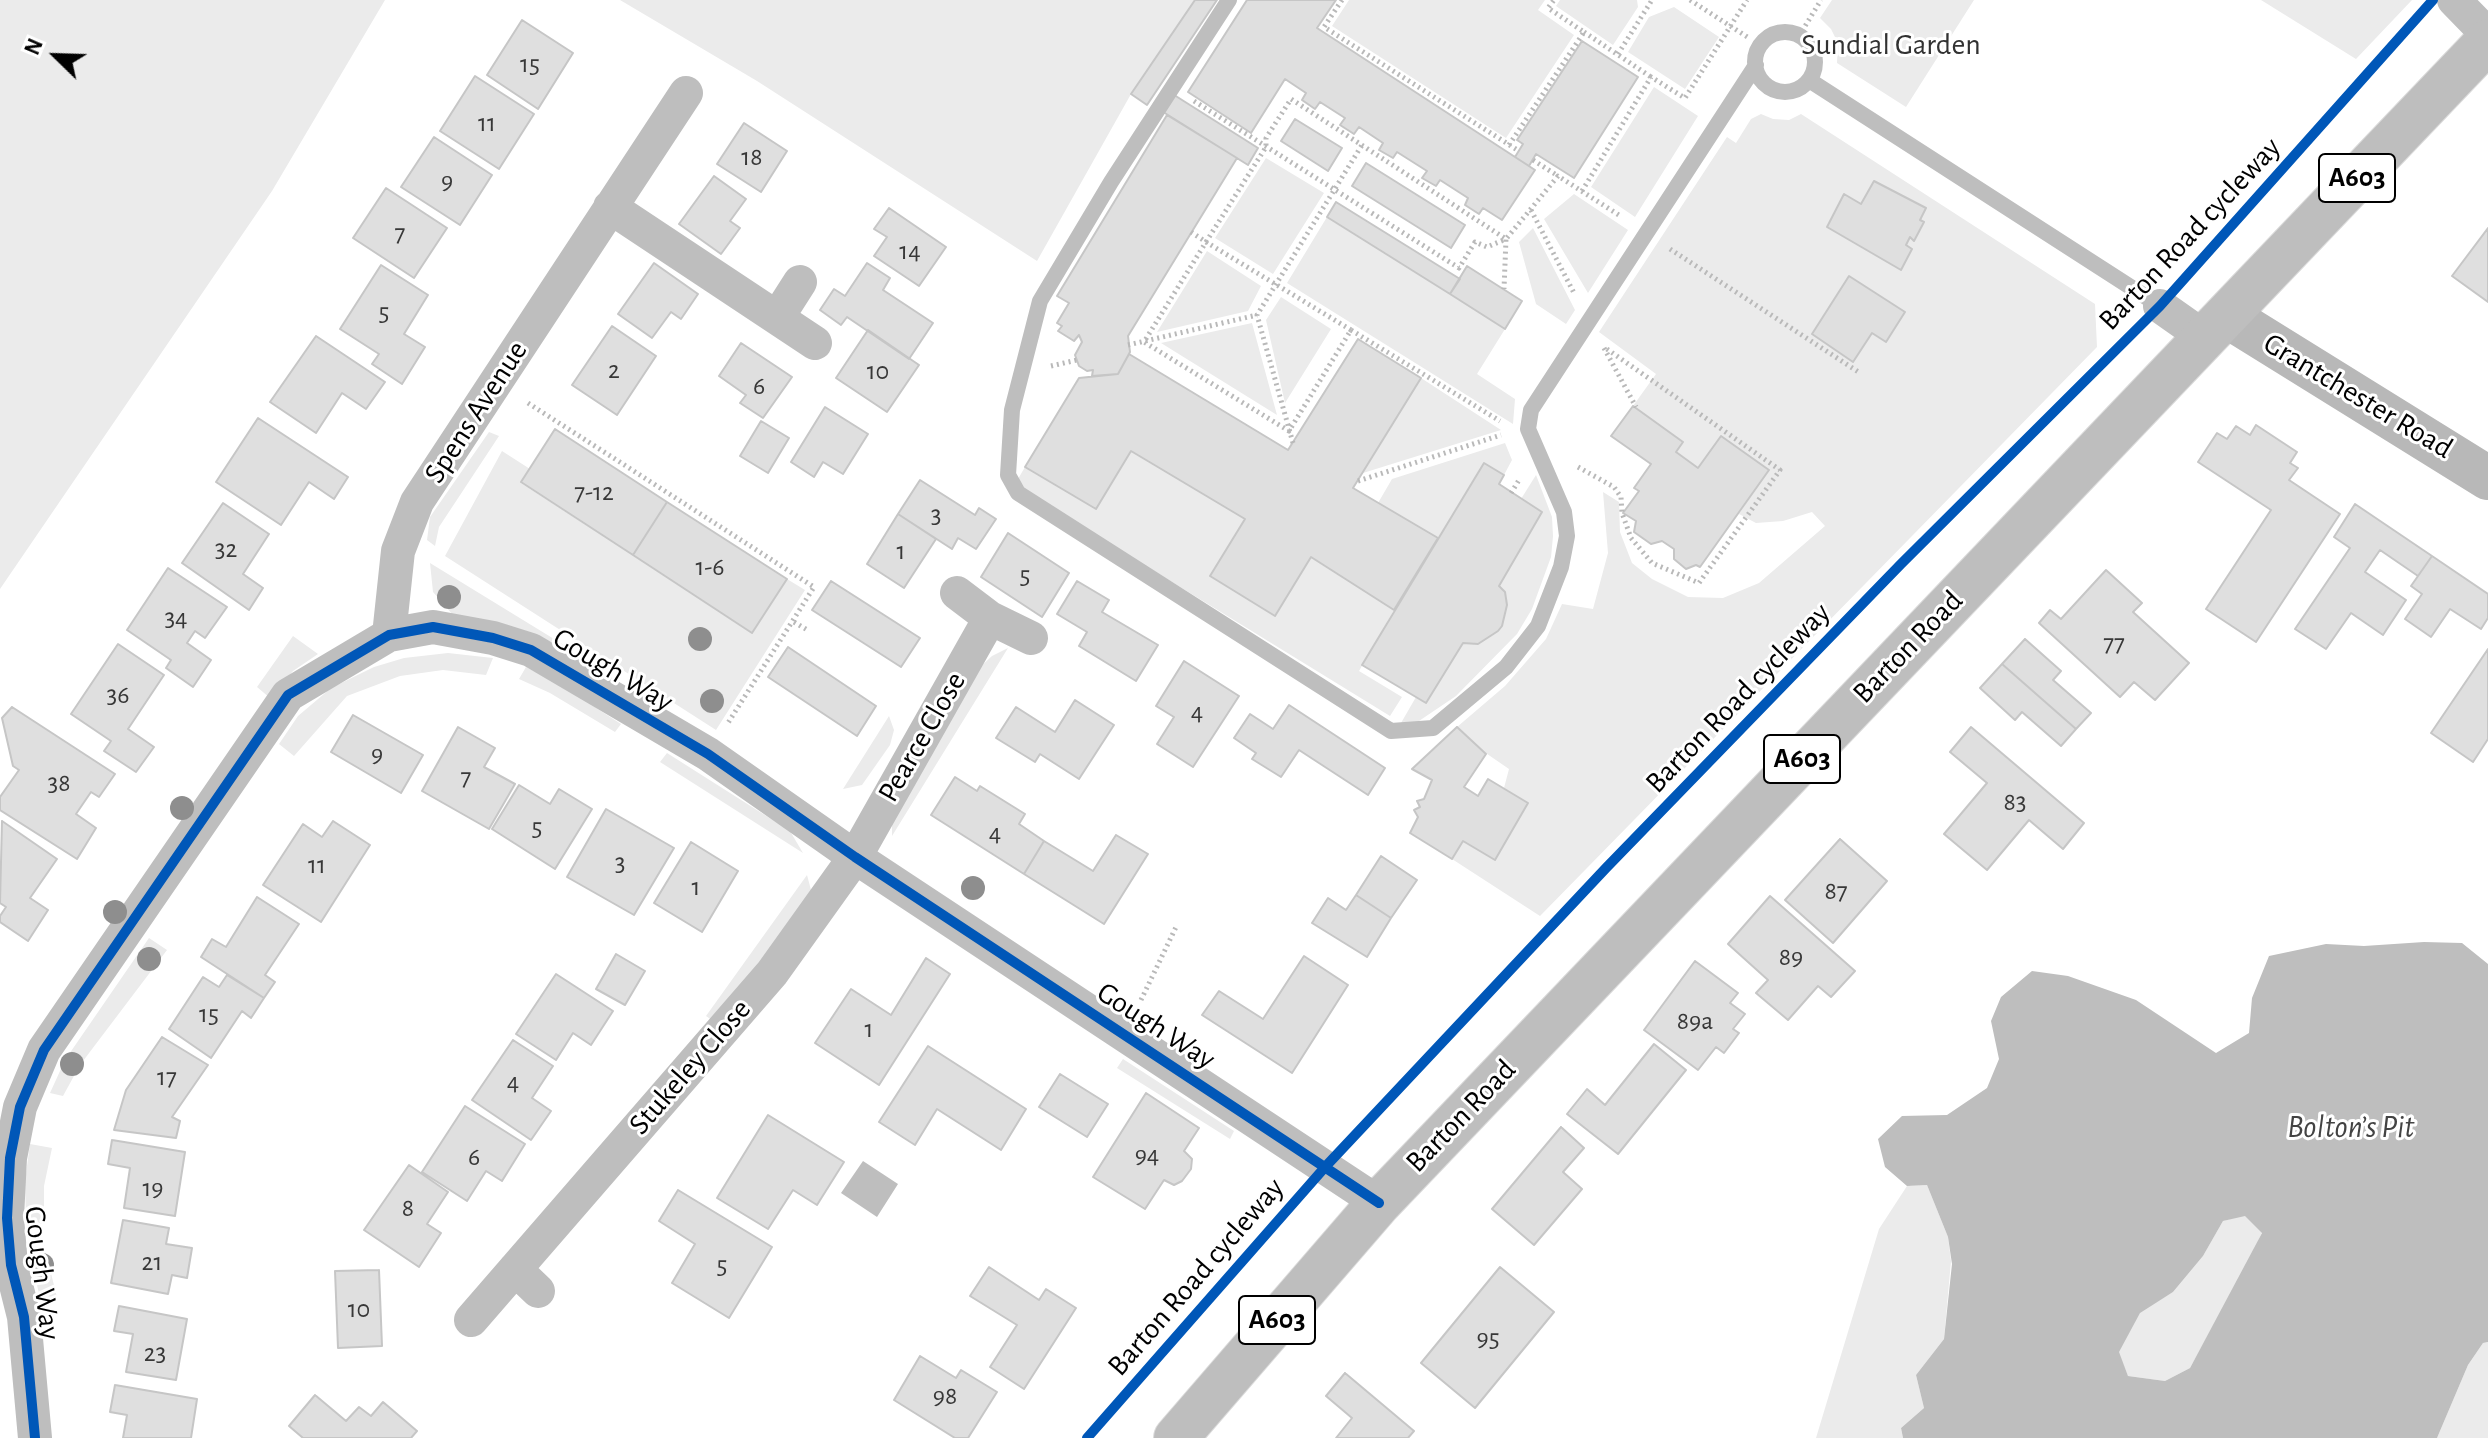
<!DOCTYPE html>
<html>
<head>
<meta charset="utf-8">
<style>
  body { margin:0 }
  #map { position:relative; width:2488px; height:1438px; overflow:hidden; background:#fff; font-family:"Alegreya Sans",sans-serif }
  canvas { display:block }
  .north { position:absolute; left:16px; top:16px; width:80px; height:80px; -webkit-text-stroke:6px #fff; paint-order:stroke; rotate:293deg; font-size:22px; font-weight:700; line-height:32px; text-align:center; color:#000 }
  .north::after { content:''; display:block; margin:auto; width:28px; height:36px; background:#000; clip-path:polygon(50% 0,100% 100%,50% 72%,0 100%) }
</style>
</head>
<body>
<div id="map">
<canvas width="2488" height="1438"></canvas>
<div class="north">N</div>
</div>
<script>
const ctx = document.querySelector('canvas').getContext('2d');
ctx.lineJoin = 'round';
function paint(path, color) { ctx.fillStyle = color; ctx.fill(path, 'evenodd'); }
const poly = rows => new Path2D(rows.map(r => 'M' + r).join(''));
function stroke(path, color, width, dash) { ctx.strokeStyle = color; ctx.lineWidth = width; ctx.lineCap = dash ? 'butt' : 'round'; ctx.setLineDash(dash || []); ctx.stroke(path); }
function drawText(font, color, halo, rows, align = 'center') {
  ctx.font = font + ' "Alegreya Sans",sans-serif'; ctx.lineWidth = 6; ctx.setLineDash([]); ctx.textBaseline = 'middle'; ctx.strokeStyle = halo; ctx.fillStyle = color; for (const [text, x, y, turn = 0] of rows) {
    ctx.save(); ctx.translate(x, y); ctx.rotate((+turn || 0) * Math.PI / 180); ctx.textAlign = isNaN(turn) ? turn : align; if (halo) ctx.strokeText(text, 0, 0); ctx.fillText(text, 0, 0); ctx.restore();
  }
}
const green = poly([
  [0,0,385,0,272,191,0,589],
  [620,0,1195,0,1131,94,1037,261,757,81],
  [1349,0,1545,0,1538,10,1574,35,1506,138,1332,26],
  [1560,0,1637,0,1638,7,1613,45,1556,6],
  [1832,0,1974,0,1906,107,1837,63,1838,43,1831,29,1820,18],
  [2261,0,2412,0,2356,59],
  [1674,7,1719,37,1685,89,1628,52,1649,17],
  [1654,87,1698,116,1635,217,1591,187],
  [1761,114,1773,119,1789,120,1801,114,2095,304,2097,347,1540,916,1452,859,1463,841,1495,859,1528,803,1504,788,1509,769,1477,747,1457,727,1505,686,1546,639,1562,604,1593,609,1608,553,1603,492,1619,502,1620,532,1632,563,1652,579,1688,597,1723,598,1759,583,1825,526,1812,512,1783,521,1756,523,1739,514,1768,470,1721,436,1698,468,1676,452,1682,441,1633,406,1656,374,1599,332,1727,137,1736,143,1751,119],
  [1266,158,1324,193,1273,274,1215,238],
  [1574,194,1628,230,1588,293,1544,219],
  [1327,217,1505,329,1477,374,1515,399,1513,424,1287,283],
  [1533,228,1575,310,1566,324,1536,304,1519,242],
  [1207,251,1261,286,1248,311,1157,332],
  [1281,297,1331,329,1285,403,1266,320],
  [1252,323,1277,415,1161,343],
  [1421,378,1501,430,1363,473],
  [489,432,499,436,439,527,435,546,427,540,430,517],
  [1505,443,1512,460,1504,475,1484,463,1438,538,1378,503,1392,479],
  [502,451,530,469,521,483,752,632,787,579,805,590,716,730,445,556],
  [1131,451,1245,519,1210,576,1275,615,1311,557,1394,610,1359,671,1402,697,1390,716,1024,491,1018,479,1025,467,1096,509],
  [1536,475,1552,517,1553,536,1551,557,1532,609,1517,634,1456,696,1416,723,1401,723,1416,697,1426,703,1463,643,1478,644,1498,631,1502,626,1507,605,1505,592,1499,586,1542,512,1521,499],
  [430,563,572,650,509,626,453,615,433,592],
  [293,636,318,654,293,671,270,698,257,687],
  [1008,648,892,836,892,816,977,670,992,656],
  [448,653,493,658,486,675,443,670,400,676,347,696,294,756,279,744,298,716,331,688,374,667,404,658],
  [526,667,556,682,621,724,615,732,550,693,519,679],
  [889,716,894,730,890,745,862,785,843,789],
  [667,753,790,831,803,853,660,762],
  [807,875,811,890,806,911,719,1025,706,1016],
  [149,938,167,950,80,1065,63,1096,50,1093,65,1060],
  [1123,1059,1234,1131,1230,1139,1117,1068],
  [30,1144,52,1148,44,1186,44,1224,26,1225,25,1181],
  [1927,1185,1948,1237,1951,1261,1944,1339,1916,1375,1924,1408,1901,1428,1903,1438,1816,1438,1879,1229,1907,1186],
  [2245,1215,2262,1232,2253,1253,2190,1368,2165,1381,2128,1376,2118,1352,2140,1312,2173,1292,2203,1256,2223,1221],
  [27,1243,44,1244,58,1302,41,1302],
  [2488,1342,2488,1438,2437,1438,2468,1365,2483,1343]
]);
const water = poly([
  [2424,942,2462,943,2488,964,2488,1342,2483,1343,2468,1365,2437,1438,1903,1438,1901,1428,1924,1408,1916,1375,1944,1339,1952,1264,1948,1237,1927,1185,1907,1186,1885,1167,1878,1139,1902,1116,1947,1115,1987,1088,1999,1059,1991,1021,2001,997,2032,971,2068,976,2136,1000,2216,1053,2249,1033,2252,998,2269,956,2326,944,2364,946],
  [2245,1216,2262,1233,2190,1368,2165,1381,2128,1376,2119,1352,2140,1313,2173,1292,2203,1256,2223,1221],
  [863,1161,898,1184,877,1217,841,1193]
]);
const building = poly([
  [1195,0,1217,0,1147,105,1131,94,1195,0],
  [1247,0,1336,0,1317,28,1535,170,1502,220,1483,208,1479,214,1465,205,1468,198,1440,180,1436,186,1422,178,1427,171,1397,152,1393,158,1379,150,1383,143,1359,127,1354,134,1340,125,1345,118,1320,102,1315,109,1302,100,1306,93,1285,79,1251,133,1188,92,1247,0],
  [522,20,573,53,538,109,487,75,522,20],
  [1582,41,1638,77,1574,178,1536,154,1529,166,1515,157,1523,144,1517,140,1582,41],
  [475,76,534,114,499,169,440,131,475,76],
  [1171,93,1258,148,1248,165,1160,110,1171,93],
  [1167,115,1237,158,1128,336,1130,352,1118,374,1092,376,1093,370,1087,371,1079,366,1075,355,1082,342,1079,335,1074,341,1058,331,1062,326,1057,323,1069,303,1057,296,1167,115],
  [1295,119,1342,148,1328,171,1281,141,1295,119],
  [744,123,787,151,761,192,717,164,744,123],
  [434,137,492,175,460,225,401,187,434,137],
  [1366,163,1465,225,1451,248,1352,186,1366,163],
  [714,176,746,199,730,221,740,228,721,254,679,224,714,176],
  [1874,181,1926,208,1920,220,1924,222,1914,241,1910,237,1906,245,1912,249,1901,270,1827,227,1844,194,1861,204,1874,181],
  [386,188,447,228,414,278,353,238,386,188],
  [1336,202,1460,279,1450,294,1327,217,1336,202],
  [889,208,946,247,919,286,874,256,887,237,874,229,889,208],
  [2488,228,2488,302,2452,276,2488,228],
  [654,263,698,294,681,319,671,312,652,338,618,314,654,263],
  [867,263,890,278,883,290,933,323,909,359,847,317,841,325,820,310,834,289,845,296,867,263],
  [381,265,428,295,404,334,425,347,402,384,372,364,379,354,340,329,381,265],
  [1467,266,1522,301,1505,329,1450,294,1467,266],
  [1849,276,1905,312,1886,342,1872,333,1853,362,1812,334,1849,276],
  [612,326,656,356,617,415,572,385,612,326],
  [868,330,919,365,887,412,836,378,868,330],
  [316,336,385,382,366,409,342,393,316,433,270,402,316,336],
  [1358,339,1421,378,1353,488,1438,538,1394,610,1311,557,1275,616,1210,576,1245,519,1131,451,1096,509,1025,467,1079,378,1118,374,1129,354,1288,450,1358,339],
  [741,343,792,377,763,418,740,403,746,395,719,376,741,343],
  [1633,406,1683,442,1676,452,1698,468,1721,436,1769,470,1700,567,1696,565,1686,569,1674,559,1674,549,1662,541,1651,544,1634,532,1636,521,1623,513,1639,491,1634,488,1651,464,1611,436,1633,406],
  [825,407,868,434,843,474,823,462,814,477,791,462,825,407],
  [258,418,348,477,334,499,309,482,281,525,216,482,258,418],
  [761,421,789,438,768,473,740,456,761,421],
  [2256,425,2297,452,2290,463,2298,468,2289,480,2340,514,2256,642,2206,609,2271,510,2198,462,2217,433,2227,439,2236,426,2250,435,2256,425],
  [555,429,667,502,633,555,521,482,555,429],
  [1484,463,1504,475,1499,484,1542,512,1499,586,1505,592,1507,605,1502,626,1498,631,1478,644,1463,643,1426,703,1362,665,1484,463],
  [920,480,975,515,979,508,996,519,976,549,958,538,952,549,898,514,920,480],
  [667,502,787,579,752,633,633,555,667,502],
  [223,503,269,534,243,574,263,588,249,610,182,563,223,503],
  [2355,504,2432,556,2418,576,2380,550,2365,572,2406,600,2383,635,2351,613,2326,649,2295,629,2350,548,2334,537,2355,504],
  [898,514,936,539,904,588,867,564,898,514],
  [1008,533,1069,573,1042,617,981,577,1008,533],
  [2432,556,2488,594,2488,618,2481,629,2450,609,2431,637,2405,619,2422,594,2411,586,2432,556],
  [168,568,227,607,205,638,195,631,187,643,211,660,193,687,166,668,171,660,127,630,168,568],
  [2106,570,2142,603,2133,612,2189,663,2155,700,2134,682,2120,697,2039,623,2050,610,2061,619,2106,570],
  [831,581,920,638,901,667,812,610,831,581],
  [1077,581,1109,600,1102,612,1158,645,1136,681,1079,646,1087,632,1057,614,1077,581],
  [2025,639,2061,671,2053,680,2091,713,2076,729,2002,664,2025,639],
  [118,644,164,675,128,729,154,747,136,772,104,751,111,741,71,714,118,644],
  [788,647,876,706,857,736,768,677,788,647],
  [2488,649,2488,739,2473,762,2431,733,2488,649],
  [1184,661,1239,696,1193,767,1157,744,1174,717,1156,706,1184,661],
  [2002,664,2076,729,2061,746,2022,712,2015,720,1980,688,2002,664],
  [1075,700,1114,725,1079,779,1040,754,1035,762,996,738,1016,707,1055,732,1075,700],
  [1289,705,1385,768,1368,795,1299,750,1281,777,1252,759,1256,753,1234,738,1250,714,1273,729,1289,705],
  [12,707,115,774,99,797,91,792,76,814,96,828,77,859,0,810,0,797,19,770,13,766,2,718,12,707],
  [353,715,423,755,401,793,331,752,353,715],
  [458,727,495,748,484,767,515,784,489,829,422,791,458,727],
  [1457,727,1486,754,1464,787,1478,796,1488,779,1528,803,1495,860,1463,841,1452,859,1410,833,1418,817,1414,810,1420,807,1417,801,1424,799,1432,780,1412,769,1457,727],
  [1971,727,2084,823,2063,849,2029,820,1987,870,1944,834,1987,783,1950,752,1971,727],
  [955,777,977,791,980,786,1025,814,1019,824,1044,841,1024,874,931,815,955,777],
  [519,785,550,804,559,789,592,809,555,869,492,829,519,785],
  [606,809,674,848,634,915,567,877,606,809],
  [2,821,57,859,30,898,48,910,28,941,0,922,0,916,6,907,0,903,2,821],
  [333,821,370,845,321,922,263,885,303,824,322,837,333,821],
  [1116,835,1148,854,1104,924,1024,874,1044,841,1093,871,1116,835],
  [1840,839,1887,881,1833,943,1785,900,1840,839],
  [691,842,738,871,702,932,654,903,691,842],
  [1381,856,1417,880,1391,918,1356,895,1381,856],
  [1356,895,1391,918,1367,957,1312,923,1328,898,1346,910,1356,895],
  [1770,896,1855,971,1831,997,1818,986,1788,1020,1756,993,1768,980,1728,944,1770,896],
  [257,897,299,924,265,975,275,982,264,998,201,957,212,939,226,947,257,897],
  [616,954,645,971,625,1005,596,989,616,954],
  [1304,956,1348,985,1292,1073,1202,1015,1219,991,1263,1019,1304,956],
  [926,958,950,974,879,1085,815,1043,851,989,891,1015,926,958],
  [1695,961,1738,993,1730,1003,1745,1014,1733,1029,1739,1033,1724,1053,1716,1047,1698,1070,1644,1030,1695,961],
  [556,974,613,1011,591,1045,573,1033,556,1060,516,1034,556,974],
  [227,975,264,998,251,1018,242,1011,211,1058,169,1029,203,977,219,987,227,975],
  [162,1037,208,1065,172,1117,180,1121,176,1138,114,1130,126,1090,162,1037],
  [513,1040,553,1066,532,1098,551,1111,531,1140,472,1100,513,1040],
  [1654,1044,1686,1070,1618,1154,1567,1114,1587,1089,1605,1105,1654,1044],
  [928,1046,1026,1109,1001,1150,937,1109,915,1145,879,1122,928,1046],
  [1060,1074,1108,1104,1087,1137,1039,1107,1060,1074],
  [1146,1093,1199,1128,1184,1151,1192,1159,1191,1169,1182,1181,1174,1185,1164,1180,1145,1209,1093,1177,1146,1093],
  [465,1106,525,1144,502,1181,486,1171,467,1201,422,1172,465,1106],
  [768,1115,844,1162,817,1205,793,1190,768,1229,717,1198,768,1115],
  [1561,1127,1584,1148,1563,1172,1582,1189,1534,1245,1492,1209,1561,1127],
  [112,1140,185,1152,175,1216,124,1208,130,1168,108,1164,112,1140],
  [409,1165,448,1192,427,1224,441,1233,419,1267,364,1230,409,1165],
  [678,1190,772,1247,729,1318,672,1283,695,1244,659,1221,678,1190],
  [123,1220,169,1228,166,1244,192,1248,187,1278,172,1275,168,1294,111,1283,123,1220],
  [989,1267,1039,1300,1046,1289,1076,1308,1024,1389,990,1367,1017,1325,970,1296,989,1267],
  [1500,1267,1554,1312,1475,1408,1421,1363,1500,1267],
  [379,1270,382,1346,338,1348,335,1271,379,1270],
  [119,1306,187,1319,176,1380,126,1372,133,1334,114,1331,119,1306],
  [920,1356,956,1378,961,1370,997,1392,968,1438,955,1438,894,1400,920,1356],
  [1345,1373,1414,1431,1408,1438,1336,1438,1352,1418,1326,1396,1345,1373],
  [115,1385,197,1399,191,1438,123,1438,127,1415,110,1412,115,1385],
  [315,1395,346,1421,359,1407,371,1416,383,1402,417,1431,411,1438,303,1438,289,1426,315,1395]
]);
const path = poly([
  [1342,0,1324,27,1519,151],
  [1690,0,1749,38],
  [1584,32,1651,77],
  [1799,36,1821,0],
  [1618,54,1652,0],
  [1194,101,1459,268,1475,242,1487,247,1506,239,1504,289],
  [1509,145,1584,32,1548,8,1554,0],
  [1533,160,1558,176],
  [1582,191,1651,77,1685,98,1747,0],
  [1531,210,1574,293],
  [1191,232,1206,242,1266,147,1266,138,1291,99,1506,239,1558,176,1622,217],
  [1670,249,1860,373],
  [1351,330,1206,242,1144,342,1289,431,1351,330,1500,421],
  [1128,345,1257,315],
  [1604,348,1636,407],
  [1051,366,1077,360],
  [528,403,814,587,728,723],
  [1293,443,1257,315,1362,145],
  [1578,467,1614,487,1621,497,1622,513,1631,538,1652,563,1699,583,1780,470,1604,347],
  [1358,481,1501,435],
  [1511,493,1519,480],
  [794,622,809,631],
  [1141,1000,1177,925]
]);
const lane = poly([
  [1229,0,1111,182,1040,301,1012,410,1008,475,1018,493,1391,731,1433,728,1506,667,1538,626,1561,567,1567,536,1564,512,1528,429,1531,410,1756,65],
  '1755 62a30 30 0 1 1 60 0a30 30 0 1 1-60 0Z',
  [1809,80,2160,306]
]);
const street = poly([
  [2454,0,2488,35],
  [610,207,815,343],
  [2160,306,2204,337],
  [777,318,800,282],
  [957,593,990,618,1031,638],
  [389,635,398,551,417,502,686,93],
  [515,1269,538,1291],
  [471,1320,772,973,855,857,990,618],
  [35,1438,24,1317,11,1265,7,1218,10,1158,20,1107,44,1050,288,695,389,635,433,627,493,638,531,650,708,754,855,857,1379,1203]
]);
const secondary = poly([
  [2227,316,2488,478]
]);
const primary = poly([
  [1176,1438,1379,1203,2488,41]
]);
const cycleway = poly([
  [35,1438,24,1317,11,1265,7,1218,10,1158,20,1107,44,1050,288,695,389,635,433,627,493,638,531,650,708,754,855,857,1379,1203],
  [1087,1438,1326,1166,1606,868,1901,564,2160,306,2433,0]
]);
const trees = [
  [449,597],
  [700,639],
  [712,701],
  [182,808],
  [973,888],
  [115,912],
  [149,959],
  [72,1064],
  [42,1265]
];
const numberNames = [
  ["15",530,64],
  ["11",487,123],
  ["18",752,157],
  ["9",447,181],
  ["7",400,233],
  ["14",910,251],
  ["5",384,312],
  ["2",614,370],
  ["10",878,371],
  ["6",759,386],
  ["7-12",594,492],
  ["3",936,515],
  ["32",226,549],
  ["1",901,551],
  ["1-6",710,567],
  ["5",1025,575],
  ["34",176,618],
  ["77",2114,643],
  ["36",118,695],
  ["4",1197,712],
  ["9",377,754],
  ["7",466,777],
  ["38",59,783],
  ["83",2015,802],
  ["5",537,827],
  ["4",995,833],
  ["3",620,863],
  ["11",317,865],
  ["1",696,887],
  ["87",1836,891],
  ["89",1791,957],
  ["15",209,1014],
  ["89a",1695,1021],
  ["1",869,1029],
  ["17",167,1077],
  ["4",513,1082],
  ["94",1147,1155],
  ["6",474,1157],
  ["19",153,1188],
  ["8",408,1208],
  ["21",152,1262],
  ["5",722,1265],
  ["10",359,1309],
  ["95",1488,1338],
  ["23",155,1353],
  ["98",945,1396]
];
const shields = [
  [2357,178,76],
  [1802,759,76],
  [1277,1320,76]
];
const shieldNames = [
  ["A603",2357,178],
  ["A603",1802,759],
  ["A603",1277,1320]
];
const parkNames = [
  ["Sundial Garden",1891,45]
];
const streetNames = [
  ["Barton Road cycleway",2190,234,-47],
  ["Grantchester Road",2358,396,31],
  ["Spens Avenue",476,412,-57],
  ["Barton Road",1908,647,-46],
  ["Gough Way",613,670,31],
  ["Barton Road cycleway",1738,698,-46],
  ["Pearce Close",922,737,-60],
  ["Gough Way",1156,1026,33],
  ["Stukeley Close",690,1067,-49],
  ["Barton Road",1461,1116,-46],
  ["Gough Way",42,1273,83],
  ["Barton Road cycleway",1196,1277,-49]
];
const waterNames = [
  ["Bolton’s Pit",2351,1127]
];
paint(green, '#ebebeb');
paint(water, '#bebebe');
paint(building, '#dfdfdf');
stroke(building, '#c6c6c6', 2);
stroke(primary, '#dbdbdb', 46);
stroke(path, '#b9b9b9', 5, [2, 4]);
stroke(lane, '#bebebe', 16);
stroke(street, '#bebebe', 34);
stroke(secondary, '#b8b8b8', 44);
stroke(primary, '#bebebe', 44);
stroke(cycleway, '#0057b8', 10);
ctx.fillStyle = '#8e8e8e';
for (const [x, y] of trees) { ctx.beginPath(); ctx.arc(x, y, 12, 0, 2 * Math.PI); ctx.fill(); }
drawText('26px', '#383838', null, numberNames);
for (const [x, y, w] of shields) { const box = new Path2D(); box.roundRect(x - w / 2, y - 24, w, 48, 6); ctx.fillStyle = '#fff'; ctx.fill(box); stroke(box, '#000', 2); }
drawText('bold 28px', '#000', null, shieldNames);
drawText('30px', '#323232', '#fff', parkNames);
drawText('30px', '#000', '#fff', streetNames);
drawText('italic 32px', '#434343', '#fff', waterNames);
</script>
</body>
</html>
